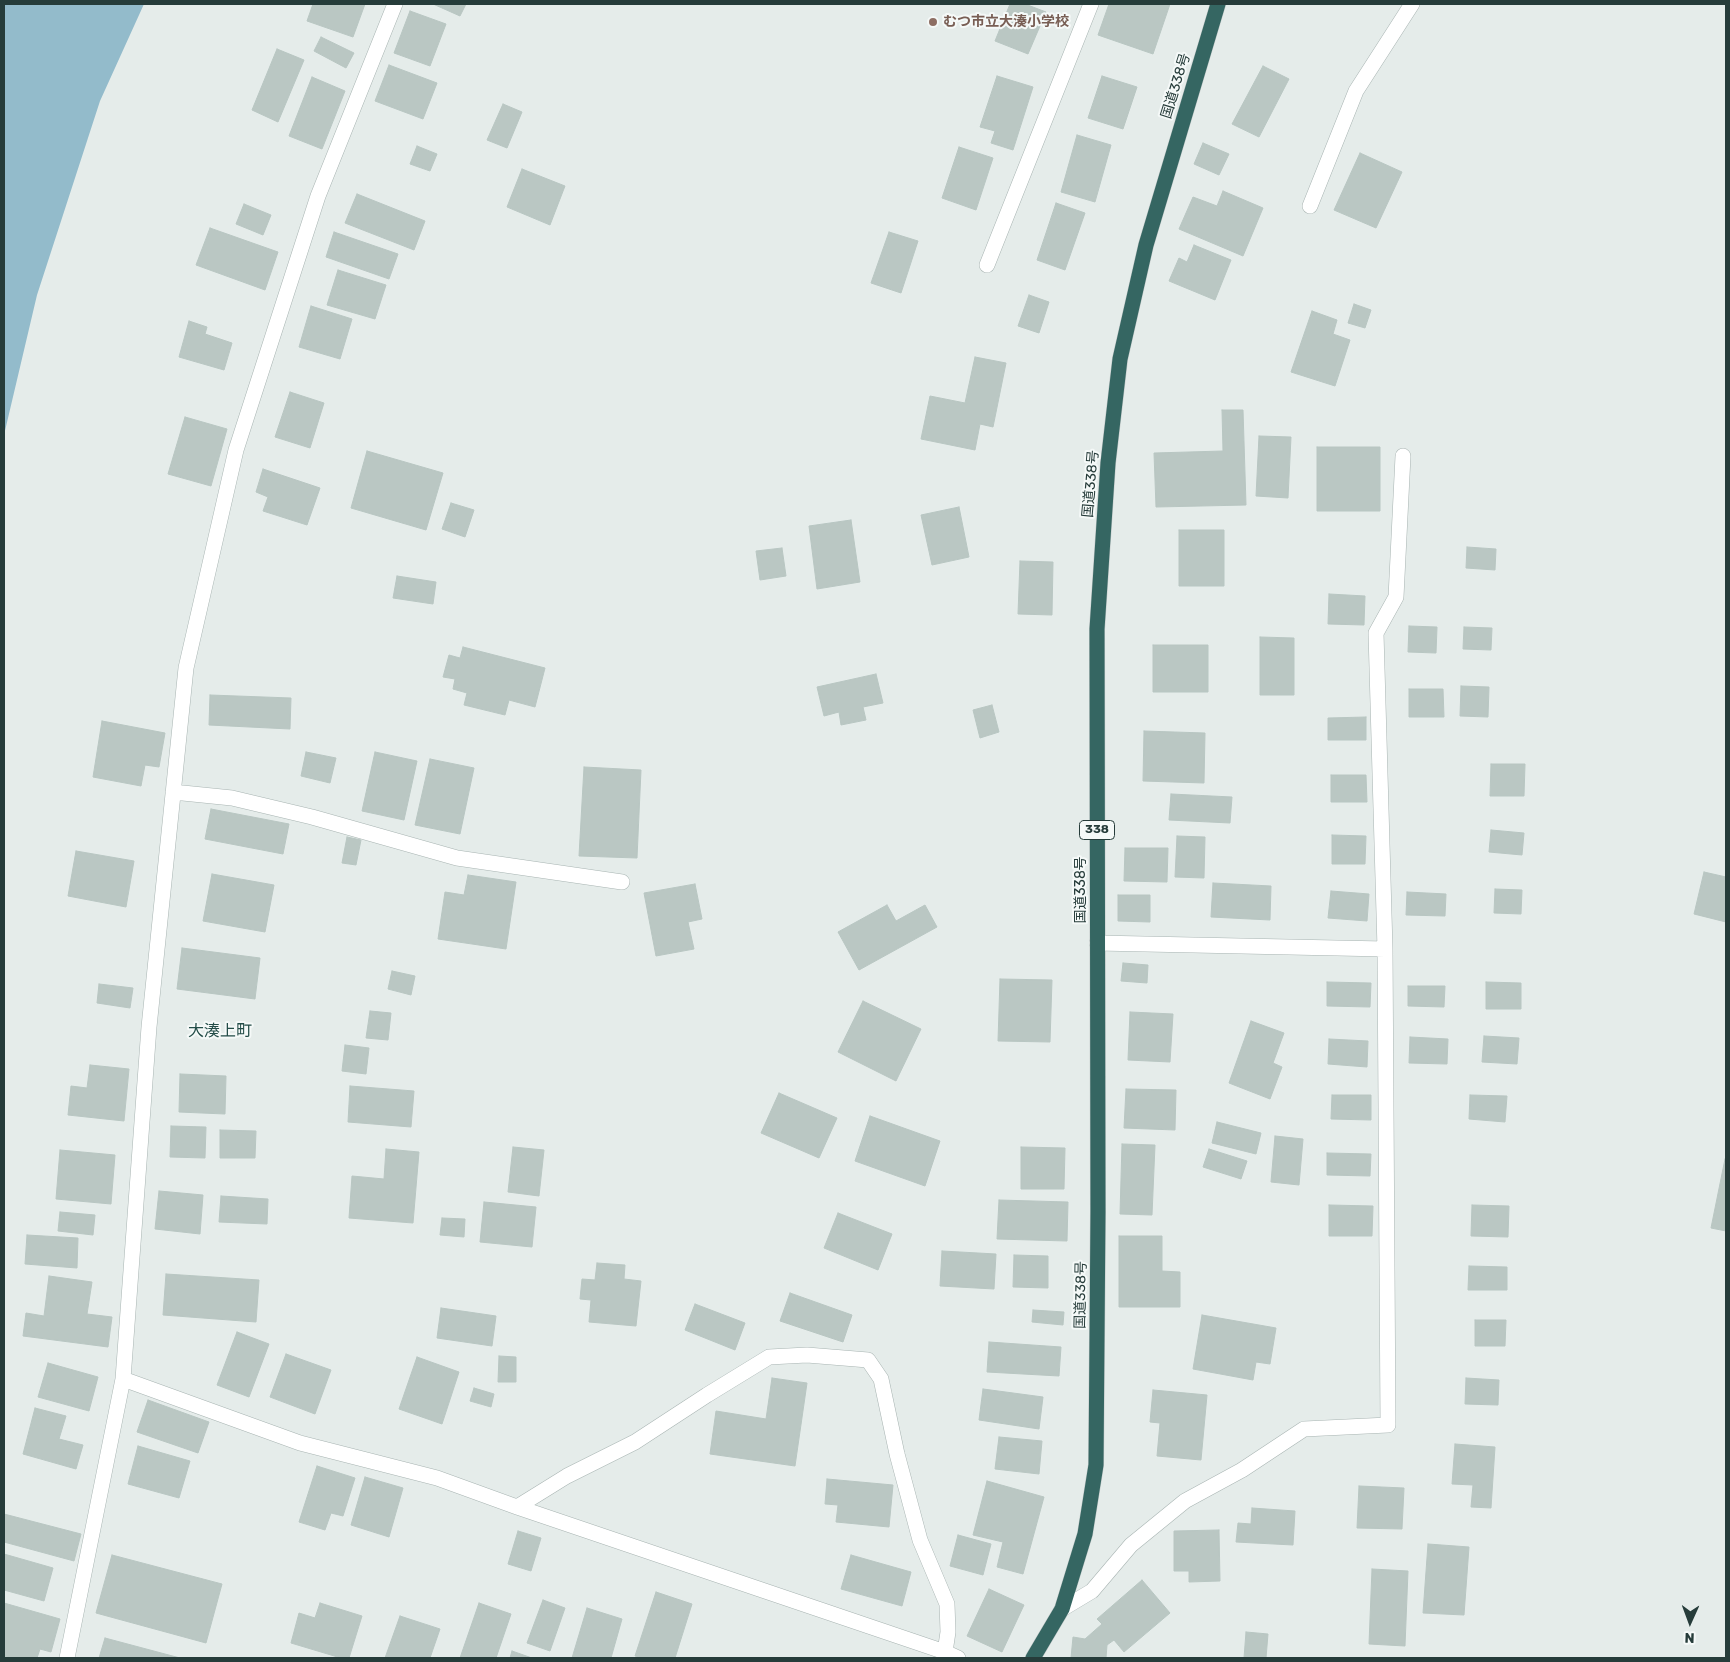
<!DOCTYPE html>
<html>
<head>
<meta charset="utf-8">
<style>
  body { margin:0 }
  #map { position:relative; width:1730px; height:1662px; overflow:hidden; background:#e5ecea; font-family:Rubik,sans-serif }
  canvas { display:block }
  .frame { position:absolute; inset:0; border:5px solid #263c3a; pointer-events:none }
  .north { position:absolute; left:1665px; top:1597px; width:50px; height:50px; -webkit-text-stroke:4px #f5f9f8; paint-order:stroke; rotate:182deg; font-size:14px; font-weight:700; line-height:20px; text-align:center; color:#263c3a }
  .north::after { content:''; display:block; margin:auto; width:18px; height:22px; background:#263c3a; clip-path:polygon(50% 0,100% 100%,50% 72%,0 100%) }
</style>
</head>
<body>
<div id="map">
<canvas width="1730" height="1662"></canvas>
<div class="frame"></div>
<div class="north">N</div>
</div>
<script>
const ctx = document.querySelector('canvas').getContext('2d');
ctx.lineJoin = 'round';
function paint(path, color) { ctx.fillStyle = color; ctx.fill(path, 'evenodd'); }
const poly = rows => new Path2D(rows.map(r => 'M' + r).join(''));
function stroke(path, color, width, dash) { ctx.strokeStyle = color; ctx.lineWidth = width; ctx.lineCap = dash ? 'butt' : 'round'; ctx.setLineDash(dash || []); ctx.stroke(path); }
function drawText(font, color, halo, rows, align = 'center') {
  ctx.font = font + ' Rubik,"Noto Sans JP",sans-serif'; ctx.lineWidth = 4; ctx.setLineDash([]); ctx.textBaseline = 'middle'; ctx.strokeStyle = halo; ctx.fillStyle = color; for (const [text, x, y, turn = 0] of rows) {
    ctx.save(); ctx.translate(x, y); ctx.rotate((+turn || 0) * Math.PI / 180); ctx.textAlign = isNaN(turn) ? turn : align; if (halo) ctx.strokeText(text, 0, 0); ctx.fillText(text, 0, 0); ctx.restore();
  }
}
const water = poly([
  [4,4,144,4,100,101,37,295,4,435]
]);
const building = poly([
  [313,4,365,4,353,37,307,21,313,4],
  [433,4,466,4,460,16,433,4],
  [1010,4,1025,4,1046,12,1028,54,995,41,1010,4],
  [1109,4,1170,4,1153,54,1098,35,1109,4],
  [410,11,446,24,430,66,394,53,410,11],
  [321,37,354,53,346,68,314,51,321,37],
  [277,49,304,60,278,122,252,110,277,49],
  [389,65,437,83,423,119,375,101,389,65],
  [1263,66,1289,79,1259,137,1232,124,1263,66],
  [997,76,1033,87,1013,150,991,143,995,131,980,127,997,76],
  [1102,76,1137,87,1123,129,1088,118,1102,76],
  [312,77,345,91,322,149,289,136,312,77],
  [503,104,522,112,507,148,487,140,503,104],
  [1077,135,1111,145,1095,202,1061,192,1077,135],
  [1203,143,1229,154,1219,175,1194,164,1203,143],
  [417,146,437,154,430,171,410,164,417,146],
  [959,147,993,158,976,210,942,198,959,147],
  [1360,153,1402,172,1376,228,1334,210,1360,153],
  [522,169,565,186,550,225,507,207,522,169],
  [1223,191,1263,208,1243,256,1179,229,1193,197,1217,206,1223,191],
  [357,194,425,221,414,250,345,223,357,194],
  [1056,203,1085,213,1065,270,1037,260,1056,203],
  [244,204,271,215,263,235,236,224,244,204],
  [210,228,278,252,265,290,196,265,210,228],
  [334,232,398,254,389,279,326,257,334,232],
  [889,232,918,241,901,293,871,283,889,232],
  [1194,245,1231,260,1215,300,1169,281,1179,258,1187,262,1194,245],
  [338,270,386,285,375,319,327,305,338,270],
  [1029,295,1049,302,1039,333,1018,326,1029,295],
  [1354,304,1371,310,1365,328,1348,323,1354,304],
  [311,306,352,319,340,359,299,347,311,306],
  [1312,311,1337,320,1333,334,1350,340,1335,386,1291,372,1312,311],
  [189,321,207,327,205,334,232,343,224,370,179,357,189,321],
  [975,357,1006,363,993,427,980,424,975,450,921,439,930,396,965,403,975,357],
  [290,392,324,403,310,448,275,437,290,392],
  [1222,410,1243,410,1246,505,1156,507,1154,453,1223,451,1222,410],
  [185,417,227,429,211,486,168,474,185,417],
  [1259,436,1291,437,1288,498,1256,496,1259,436],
  [1317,447,1380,447,1380,511,1317,511,1317,447],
  [367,451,443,473,426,530,351,508,367,451],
  [263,469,320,488,307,525,263,511,268,497,256,492,263,469],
  [451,503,474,510,465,537,442,529,451,503],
  [959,507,969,557,932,565,921,515,959,507],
  [851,520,860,582,817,589,809,526,851,520],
  [1179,530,1224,530,1224,586,1179,586,1179,530],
  [1467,547,1496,549,1495,570,1466,568,1467,547],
  [782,548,786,576,760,580,756,551,782,548],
  [1020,561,1053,562,1052,615,1018,614,1020,561],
  [397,576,436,582,433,604,393,598,397,576],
  [1329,594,1365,596,1364,625,1328,624,1329,594],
  [1409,626,1437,627,1436,653,1408,652,1409,626],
  [1464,627,1492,628,1491,650,1463,649,1464,627],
  [1260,637,1294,638,1294,695,1260,695,1260,637],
  [1153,645,1208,645,1208,692,1153,692,1153,645],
  [463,647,545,668,535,707,509,700,505,715,464,705,467,693,453,689,455,679,443,677,449,655,460,658,463,647],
  [876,674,883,703,863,707,866,720,841,725,839,712,824,716,817,687,876,674],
  [1461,686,1489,687,1488,717,1460,716,1461,686],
  [1409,689,1443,689,1444,717,1409,717,1409,689],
  [210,695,291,698,290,729,209,725,210,695],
  [992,705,999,732,980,738,973,710,992,705],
  [1366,717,1366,740,1328,740,1328,718,1366,717],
  [102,721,165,733,159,767,145,765,141,786,93,777,102,721],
  [1144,731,1205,733,1204,783,1143,781,1144,731],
  [306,752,336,758,330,783,301,776,306,752],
  [375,752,417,761,404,820,362,811,375,752],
  [430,759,474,768,460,834,415,825,430,759],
  [1491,764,1525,764,1524,796,1490,796,1491,764],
  [584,767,641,770,637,858,579,856,584,767],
  [1331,775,1366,775,1367,802,1331,802,1331,775],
  [1171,794,1232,797,1230,823,1169,820,1171,794],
  [211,809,289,824,283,854,205,839,211,809],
  [1491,830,1524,833,1522,855,1489,852,1491,830],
  [1332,835,1366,836,1365,864,1332,864,1332,835],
  [1177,836,1205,837,1204,878,1175,877,1177,836],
  [347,837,361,840,356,865,342,863,347,837],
  [1125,848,1168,848,1167,882,1124,881,1125,848],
  [76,851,134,861,126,907,68,896,76,851],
  [1704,872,1726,877,1726,922,1694,914,1704,872],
  [212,874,274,885,265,932,203,921,212,874],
  [468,875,516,882,506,949,438,939,445,892,464,895,468,875],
  [1213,883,1271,886,1270,920,1211,917,1213,883],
  [695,884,702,919,688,922,694,949,656,956,644,893,695,884],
  [1495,889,1522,890,1521,914,1494,913,1495,889],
  [1331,891,1369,894,1367,921,1328,918,1331,891],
  [1407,892,1446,894,1445,916,1406,915,1407,892],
  [1118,895,1150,895,1150,922,1118,921,1118,895],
  [887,905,896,921,925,905,937,927,859,970,838,932,887,905],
  [182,948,260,958,255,999,177,989,182,948],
  [1123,963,1148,965,1147,983,1121,981,1123,963],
  [392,971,415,976,411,995,388,989,392,971],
  [1000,979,1052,980,1050,1042,998,1041,1000,979],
  [1327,982,1371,983,1370,1007,1327,1006,1327,982],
  [1486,982,1521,983,1521,1009,1486,1009,1486,982],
  [99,984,133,988,130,1008,97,1003,99,984],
  [1408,986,1445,986,1444,1007,1408,1006,1408,986],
  [863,1001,921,1029,896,1081,838,1052,863,1001],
  [370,1011,391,1013,388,1040,366,1038,370,1011],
  [1130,1012,1173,1014,1170,1062,1128,1060,1130,1012],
  [1251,1021,1284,1033,1273,1063,1282,1067,1270,1099,1229,1083,1251,1021],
  [1484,1036,1519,1038,1517,1064,1482,1062,1484,1036],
  [1410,1037,1448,1039,1447,1064,1409,1063,1410,1037],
  [1329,1039,1368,1041,1367,1067,1328,1064,1329,1039],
  [345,1045,369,1048,366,1074,342,1071,345,1045],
  [90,1065,129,1069,124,1121,68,1115,71,1086,87,1088,90,1065],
  [180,1074,226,1076,225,1114,179,1112,180,1074],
  [350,1086,414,1091,411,1127,348,1122,350,1086],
  [1126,1089,1176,1090,1175,1130,1124,1128,1126,1089],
  [779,1093,837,1118,819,1158,761,1133,779,1093],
  [1332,1095,1371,1095,1371,1120,1331,1119,1332,1095],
  [1470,1095,1507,1096,1505,1122,1469,1119,1470,1095],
  [870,1116,940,1141,925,1186,855,1161,870,1116],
  [1217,1122,1261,1133,1256,1154,1212,1143,1217,1122],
  [171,1126,206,1127,205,1158,170,1157,171,1126],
  [220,1130,256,1131,255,1158,220,1158,220,1130],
  [1275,1136,1303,1139,1299,1185,1271,1182,1275,1136],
  [1122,1144,1155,1145,1152,1215,1120,1214,1122,1144],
  [513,1147,544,1150,539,1196,508,1192,513,1147],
  [1021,1147,1065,1148,1064,1189,1021,1189,1021,1147],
  [386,1149,419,1152,413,1223,349,1218,352,1176,384,1179,386,1149],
  [1209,1149,1247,1161,1241,1179,1203,1167,1209,1149],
  [60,1150,115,1155,111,1204,56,1199,60,1150],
  [1327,1153,1371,1154,1370,1176,1327,1175,1327,1153],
  [1725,1159,1726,1159,1726,1231,1711,1228,1725,1159],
  [159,1191,203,1195,200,1234,155,1229,159,1191],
  [221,1196,268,1199,267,1224,219,1222,221,1196],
  [999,1200,1068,1202,1067,1241,997,1239,999,1200],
  [484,1202,536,1207,532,1247,480,1242,484,1202],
  [1329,1205,1373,1206,1372,1236,1329,1236,1329,1205],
  [1472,1205,1509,1206,1508,1237,1471,1236,1472,1205],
  [60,1212,95,1215,93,1235,58,1231,60,1212],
  [838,1213,892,1234,878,1270,824,1248,838,1213],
  [442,1218,465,1219,464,1237,440,1235,442,1218],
  [27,1235,78,1238,77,1268,25,1264,27,1235],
  [1119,1236,1162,1236,1162,1271,1180,1272,1180,1307,1119,1307,1119,1236],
  [942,1251,996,1254,994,1289,940,1286,942,1251],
  [1014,1255,1048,1256,1048,1288,1013,1287,1014,1255],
  [597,1263,625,1265,624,1279,641,1281,636,1326,589,1322,591,1300,580,1299,582,1279,595,1280,597,1263],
  [1469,1266,1507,1267,1507,1290,1468,1290,1469,1266],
  [166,1274,259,1280,256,1322,163,1315,166,1274],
  [49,1276,92,1282,87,1314,112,1317,108,1347,23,1336,26,1313,44,1316,49,1276],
  [790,1293,852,1315,843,1342,780,1321,790,1293],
  [695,1304,745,1323,735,1350,685,1330,695,1304],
  [441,1308,496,1316,492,1346,437,1338,441,1308],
  [1033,1310,1064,1312,1063,1325,1032,1322,1033,1310],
  [1202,1315,1276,1328,1270,1364,1256,1362,1253,1380,1193,1369,1202,1315],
  [1475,1320,1506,1320,1505,1346,1475,1346,1475,1320],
  [237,1332,269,1344,249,1397,217,1385,237,1332],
  [989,1342,1061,1347,1059,1376,987,1372,989,1342],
  [286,1354,331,1370,315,1414,270,1397,286,1354],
  [499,1356,516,1357,516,1382,498,1382,499,1356],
  [417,1357,459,1372,442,1424,399,1409,417,1357],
  [48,1363,98,1377,89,1411,38,1397,48,1363],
  [772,1378,807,1383,795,1466,710,1454,716,1411,766,1419,772,1378],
  [1466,1378,1499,1380,1498,1405,1465,1404,1466,1378],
  [474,1388,494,1394,491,1407,470,1401,474,1388],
  [983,1389,1043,1397,1039,1429,979,1420,983,1389],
  [1153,1390,1207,1395,1201,1460,1157,1456,1160,1423,1150,1422,1153,1390],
  [148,1400,209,1422,198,1453,137,1432,148,1400],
  [35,1408,66,1416,59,1439,83,1445,76,1469,23,1454,35,1408],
  [999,1437,1042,1441,1039,1474,995,1469,999,1437],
  [1455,1444,1495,1447,1491,1508,1471,1507,1473,1485,1452,1484,1455,1444],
  [138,1446,190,1461,179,1498,128,1484,138,1446],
  [317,1466,355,1478,343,1516,331,1513,325,1530,299,1522,317,1466],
  [365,1477,403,1488,389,1537,351,1525,365,1477],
  [827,1479,893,1485,889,1527,836,1522,838,1505,825,1504,827,1479],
  [987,1481,1044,1497,1023,1574,997,1567,1003,1542,973,1535,987,1481],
  [1359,1486,1404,1488,1402,1529,1357,1528,1359,1486],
  [1252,1508,1295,1511,1293,1545,1236,1542,1238,1523,1251,1524,1252,1508],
  [4,1514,81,1534,74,1561,4,1542,4,1514],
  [1219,1530,1220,1581,1189,1582,1189,1571,1174,1571,1174,1531,1219,1530],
  [518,1531,541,1538,531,1571,508,1564,518,1531],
  [958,1535,991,1544,983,1575,950,1566,958,1535],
  [1428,1544,1469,1547,1464,1615,1423,1613,1428,1544],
  [4,1554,53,1568,44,1601,4,1590,4,1554],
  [112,1555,222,1584,206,1643,96,1613,112,1555],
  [851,1555,911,1572,902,1606,841,1589,851,1555],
  [1372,1569,1408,1571,1405,1646,1369,1644,1372,1569],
  [1142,1580,1170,1613,1124,1652,1114,1640,1107,1645,1106,1658,1071,1658,1073,1637,1085,1639,1102,1624,1097,1619,1142,1580],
  [989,1589,1024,1605,1002,1652,967,1636,989,1589],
  [656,1592,692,1604,675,1658,643,1658,635,1656,656,1592],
  [543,1600,565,1608,550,1651,527,1643,543,1600],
  [4,1603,60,1619,51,1652,40,1649,37,1658,11,1658,4,1656,4,1603],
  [320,1603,362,1616,349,1658,341,1658,291,1643,299,1613,315,1618,320,1603],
  [479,1603,511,1614,496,1658,460,1658,479,1603],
  [587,1608,622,1619,611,1658,572,1658,587,1608],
  [400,1616,440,1629,430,1658,385,1658,400,1616],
  [1246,1632,1268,1634,1266,1658,1244,1658,1246,1632],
  [105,1638,180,1658,99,1658,105,1638],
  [512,1651,532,1658,510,1658,512,1651]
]);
const minor = poly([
  [1310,206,1356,91,1412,4],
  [987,265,1091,4],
  [173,792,232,798,312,817,457,858,622,882],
  [1385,949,1376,633,1396,597,1403,456],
  [123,1379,300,1443,437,1478,517,1507,945,1652,958,1658],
  [517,1507,567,1476,635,1442,707,1395,769,1357,807,1355,868,1360,881,1379,897,1454,920,1540,947,1604,948,1632,945,1652],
  [1062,1609,1092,1591,1131,1545,1185,1501,1242,1470,1304,1429,1388,1425,1385,949,1097,943],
  [67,1658,123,1379,149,1027,186,668,236,450,318,196,395,4]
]);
const highway = poly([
  [1033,1658,1062,1609,1085,1534,1096,1465,1098,1211,1097,629,1108,463,1120,359,1146,245,1218,4]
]);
const markers = [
  [933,22,5,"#8d6e63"]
];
const shields = [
  [1097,830,35]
];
const shieldNames = [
  ["338",1097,830]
];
const educationNames = [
  ["むつ市立大湊小学校",943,22]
];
const streetNames = [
  ["国道338号",1176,86,-73],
  ["国道338号",1091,484,-85],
  ["国道338号",1081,890,-90],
  ["国道338号",1081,1295,-89]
];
const quarterNames = [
  ["大湊上町",220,1031]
];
paint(water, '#93bbcb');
paint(building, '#bac7c3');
stroke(building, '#b8c6c2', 1);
stroke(minor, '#a8b4b2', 16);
stroke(highway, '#c2c8c8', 16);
stroke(minor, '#fff', 15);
stroke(highway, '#356662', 15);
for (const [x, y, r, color] of markers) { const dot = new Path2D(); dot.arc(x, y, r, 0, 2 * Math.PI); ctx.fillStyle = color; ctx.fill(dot); stroke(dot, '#f5f9f8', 2); }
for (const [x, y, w] of shields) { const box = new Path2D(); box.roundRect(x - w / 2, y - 9.5, w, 19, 4); ctx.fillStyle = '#f5f9f8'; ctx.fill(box); stroke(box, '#263c3a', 1); }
drawText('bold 12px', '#263c3a', null, shieldNames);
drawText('bold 14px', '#785e54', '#f5f9f8', educationNames, 'left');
drawText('14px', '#263c3a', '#f5f9f8', streetNames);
drawText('16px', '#244d48', '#f5f9f8', quarterNames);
</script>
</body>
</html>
